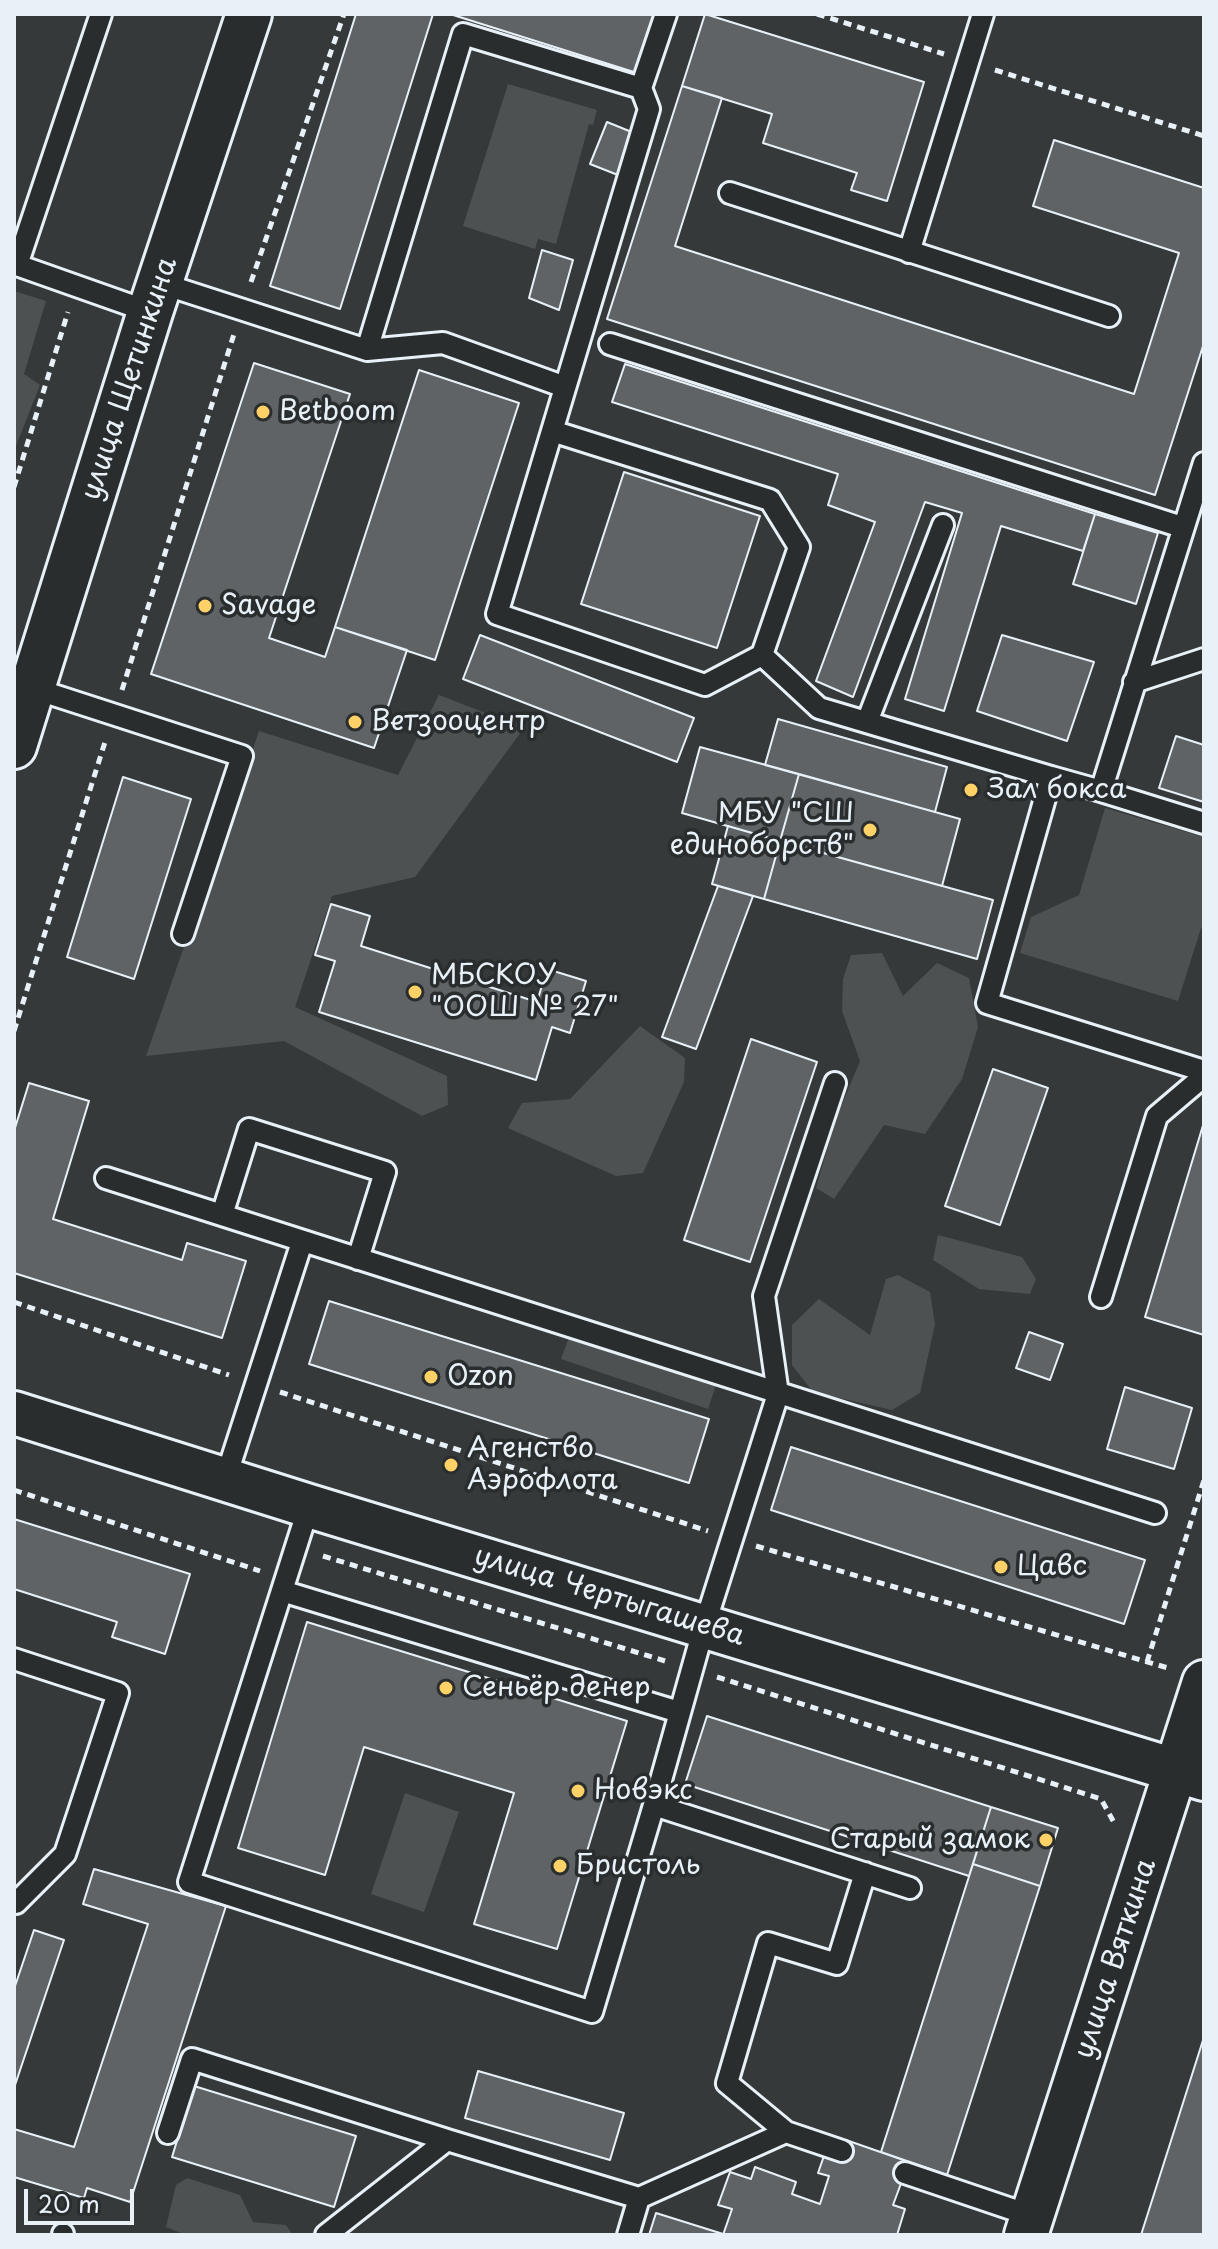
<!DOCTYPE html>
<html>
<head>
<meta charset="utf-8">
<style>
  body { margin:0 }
  #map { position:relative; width:1218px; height:2249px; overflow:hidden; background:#35393a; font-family:"Playpen Sans",sans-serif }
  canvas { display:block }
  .frame { position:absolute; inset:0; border:16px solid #e8f1f8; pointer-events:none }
  .scale { position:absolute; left:24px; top:2189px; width:110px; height:36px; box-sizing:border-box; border:4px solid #e8f1f8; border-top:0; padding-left:10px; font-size:24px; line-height:28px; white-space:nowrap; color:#e8f1f8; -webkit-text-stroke:6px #2a2d2e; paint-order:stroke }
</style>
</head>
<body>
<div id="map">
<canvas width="1218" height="2249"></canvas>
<div class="frame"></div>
<div class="scale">20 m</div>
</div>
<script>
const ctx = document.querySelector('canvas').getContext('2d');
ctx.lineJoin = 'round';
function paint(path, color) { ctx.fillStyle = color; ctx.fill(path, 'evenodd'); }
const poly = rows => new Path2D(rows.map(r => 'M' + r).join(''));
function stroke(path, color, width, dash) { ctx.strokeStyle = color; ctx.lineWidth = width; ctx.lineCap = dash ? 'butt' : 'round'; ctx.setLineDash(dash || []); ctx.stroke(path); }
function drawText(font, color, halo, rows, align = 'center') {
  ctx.font = font + ' "Playpen Sans",sans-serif'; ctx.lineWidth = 7; ctx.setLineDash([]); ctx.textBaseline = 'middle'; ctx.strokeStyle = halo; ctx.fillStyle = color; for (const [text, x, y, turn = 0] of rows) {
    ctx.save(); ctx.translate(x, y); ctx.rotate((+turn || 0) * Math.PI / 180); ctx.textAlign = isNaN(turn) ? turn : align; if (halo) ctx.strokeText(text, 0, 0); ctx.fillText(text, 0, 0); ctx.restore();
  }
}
const green = poly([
  [508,84,597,110,593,125,589,124,556,244,538,239,535,249,463,226],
  [14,291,46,301,24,374,40,385,14,451],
  [439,695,524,728,415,877,332,896,295,1007,447,1076,448,1105,422,1116,284,1041,146,1056,259,731,398,775],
  [1105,808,1204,837,1204,927,1201,928,1178,1001,1020,953,1031,917,1079,895],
  [882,953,903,996,937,963,969,978,978,1027,962,1079,925,1134,884,1125,834,1199,816,1188,835,1121,860,1061,842,1011,843,979,851,955],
  [640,1026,685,1058,684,1082,643,1173,616,1176,508,1128,522,1103,570,1099],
  [938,1235,1022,1257,1036,1279,1030,1294,979,1289,933,1260],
  [898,1275,930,1292,935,1324,920,1393,892,1410,813,1392,792,1365,792,1325,819,1299,870,1335,886,1279],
  [570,1335,716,1385,708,1409,561,1359],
  [405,1793,459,1812,424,1912,371,1894],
  [187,2178,240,2195,253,2222,286,2225,293,2235,186,2235,166,2227,176,2185]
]);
const building = poly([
  [356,14,433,14,340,309,270,286,356,14],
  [450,14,655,14,637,73,450,14],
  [705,14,924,82,887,201,851,190,857,173,763,143,772,114,682,86,705,14],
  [682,86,722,98,675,246,1134,394,1179,253,1033,206,1054,140,1204,188,1204,343,1155,495,607,319,682,86],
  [607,122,639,135,623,177,590,164,607,122],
  [542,250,573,260,559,310,529,298,542,250],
  [254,363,350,394,269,638,325,657,335,627,407,650,374,748,151,674,254,363],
  [625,364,1095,514,1083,551,1001,526,944,711,905,699,962,513,925,502,853,697,816,681,875,522,828,505,838,474,612,402,625,364],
  [419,370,519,403,435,660,335,627,419,370],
  [624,472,760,516,717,648,581,604,624,472],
  [1095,514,1158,533,1136,604,1073,584,1095,514],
  [480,635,694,718,677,762,463,679,480,635],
  [1002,635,1094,662,1067,741,977,711,1002,635],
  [778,719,947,767,935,812,765,765,778,719],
  [1176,736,1204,745,1204,802,1159,788,1176,736],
  [700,747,799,774,780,841,682,813,700,747],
  [799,774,960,819,942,886,780,841,799,774],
  [123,777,191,799,134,979,67,957,123,777],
  [728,826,780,841,764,899,712,884,728,826],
  [780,841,993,900,977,959,764,899,780,841],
  [718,886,753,896,696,1049,662,1037,718,886],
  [331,904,370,916,361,946,537,1002,547,969,586,981,570,1033,552,1027,536,1080,319,1012,335,961,315,955,331,904],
  [751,1039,817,1062,750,1262,684,1240,751,1039],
  [993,1069,1048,1088,1000,1225,945,1206,993,1069],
  [29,1083,89,1101,53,1219,182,1260,187,1243,246,1261,222,1338,14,1273,14,1131,29,1083],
  [1204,1122,1204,1335,1145,1317,1204,1122],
  [329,1301,709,1419,689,1483,309,1364,329,1301],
  [1029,1332,1063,1344,1050,1380,1016,1368,1029,1332],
  [1125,1387,1192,1408,1174,1469,1107,1449,1125,1387],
  [791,1447,1145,1560,1124,1624,771,1510,791,1447],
  [14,1519,190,1574,165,1654,112,1637,117,1622,14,1589,14,1519],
  [307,1622,627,1721,557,1949,474,1924,514,1793,364,1747,325,1875,238,1848,307,1622],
  [707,1716,991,1807,969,1876,685,1784,707,1716],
  [991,1807,1058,1828,1040,1886,973,1864,991,1807],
  [973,1864,1040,1886,947,2175,881,2152,973,1864],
  [94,1869,226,1906,130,2202,87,2188,84,2198,14,2177,14,2129,74,2147,148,1924,83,1904,94,1869],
  [34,1930,64,1940,14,2088,14,1989,34,1930],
  [1204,2037,1204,2235,1141,2235,1204,2037],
  [478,2071,624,2113,610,2160,465,2118,478,2071],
  [194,2086,356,2136,334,2207,172,2157,194,2086],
  [846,2140,909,2162,893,2205,905,2209,897,2235,723,2235,732,2209,718,2205,730,2172,751,2179,755,2167,796,2182,792,2194,820,2204,829,2176,818,2173,826,2150,841,2155,846,2140],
  [656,2213,723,2234,723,2235,649,2235,656,2213]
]);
const path = poly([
  [817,14,944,54],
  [995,70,1204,136],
  [251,282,344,14],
  [14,487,68,312],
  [122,690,234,334],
  [14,1031,105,742],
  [14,1302,229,1375],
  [280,1392,708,1531],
  [14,1490,260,1571],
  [756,1546,1168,1668],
  [323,1556,665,1661],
  [1147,1662,1204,1480],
  [717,1677,1101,1799,1116,1826]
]);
const service = poly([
  [730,193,1109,316],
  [909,252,983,14],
  [14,264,150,312],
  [17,265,101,14],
  [160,283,367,350,463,34,641,88,666,14],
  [610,344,1182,527],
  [367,350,443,343,565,387],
  [552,431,770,500,799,547,762,655,705,685,497,614,649,109,641,88],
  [1204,463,1101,791,1051,777,987,1003,1204,1071],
  [762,655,819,708,1051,777],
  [1134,682,1204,659],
  [32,688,242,756,183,934],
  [867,722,943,525],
  [1101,791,1204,823],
  [835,1083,764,1296,778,1394,704,1627,654,1805,910,1888],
  [106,1178,1155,1513],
  [222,1215,249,1129,385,1172,358,1259],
  [1101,1297,1157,1116,1204,1076],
  [225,1480,302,1242],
  [309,1506,189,1882,592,2012,654,1805],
  [282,1591,679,1712],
  [14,1659,118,1693,65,1854,16,1903],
  [168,2133,192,2059,447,2140],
  [842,2151,786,2132,727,2083,768,1943,837,1964,865,1873],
  [905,2173,1032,2216],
  [63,2235,63,2234],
  [326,2235,447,2140,639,2198,786,2132],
  [628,2235,639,2198]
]);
const minor = poly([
  [14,1413,309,1506,1204,1779],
  [1026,2235,1204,1682]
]);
const primary = poly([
  [14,746,150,312,249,14]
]);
const markers = [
  [263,412,8,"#ffd166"],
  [205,606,8,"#ffd166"],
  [355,722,8,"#ffd166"],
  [971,790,8,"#ffd166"],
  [870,830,8,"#ffd166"],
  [415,992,8,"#ffd166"],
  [431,1377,8,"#ffd166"],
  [451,1465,8,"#ffd166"],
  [1001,1567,8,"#ffd166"],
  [446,1688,8,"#ffd166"],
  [578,1791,8,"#ffd166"],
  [1046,1840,8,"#ffd166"],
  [560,1866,8,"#ffd166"]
];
const streetNames = [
  ["улица Щетинкина",130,379,-72],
  ["улица Чертыгашева",609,1597,17],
  ["улица Вяткина",1116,1959,-72]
];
const poiNames = [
  ["Betboom",279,412],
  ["Savage",221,606],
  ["Ветзооцентр",371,722],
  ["Зал бокса",987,790],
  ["МБУ \"СШ",854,814,"right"],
  ["единоборств\"",854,846,"right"],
  ["МБСКОУ",431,976],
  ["\"ООШ № 27\"",431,1008],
  ["Ozon",447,1377],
  ["Агенство",467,1449],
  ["Аэрофлота",467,1481],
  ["Цавс",1017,1567],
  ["Сеньёр денер",462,1688],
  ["Новэкс",594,1791],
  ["Старый замок",1030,1840,"right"],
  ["Бристоль",576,1866]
];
paint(green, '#4d5152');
paint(building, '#5f6365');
stroke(building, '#e8f1f8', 2);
stroke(service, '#e8f1f8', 26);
stroke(minor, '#e8f1f8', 48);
stroke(primary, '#e8f1f8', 50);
stroke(path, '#e8f1f8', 5, [8, 6]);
stroke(service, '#2a2d2e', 20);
stroke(minor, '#2a2d2e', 42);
stroke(primary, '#2a2d2e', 44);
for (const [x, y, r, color] of markers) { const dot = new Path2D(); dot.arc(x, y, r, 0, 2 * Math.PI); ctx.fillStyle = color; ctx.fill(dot); stroke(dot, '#2a2d2e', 3); }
drawText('28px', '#e8f1f8', '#2a2d2e', streetNames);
drawText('28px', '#e8f1f8', '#2a2d2e', poiNames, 'left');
</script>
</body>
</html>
